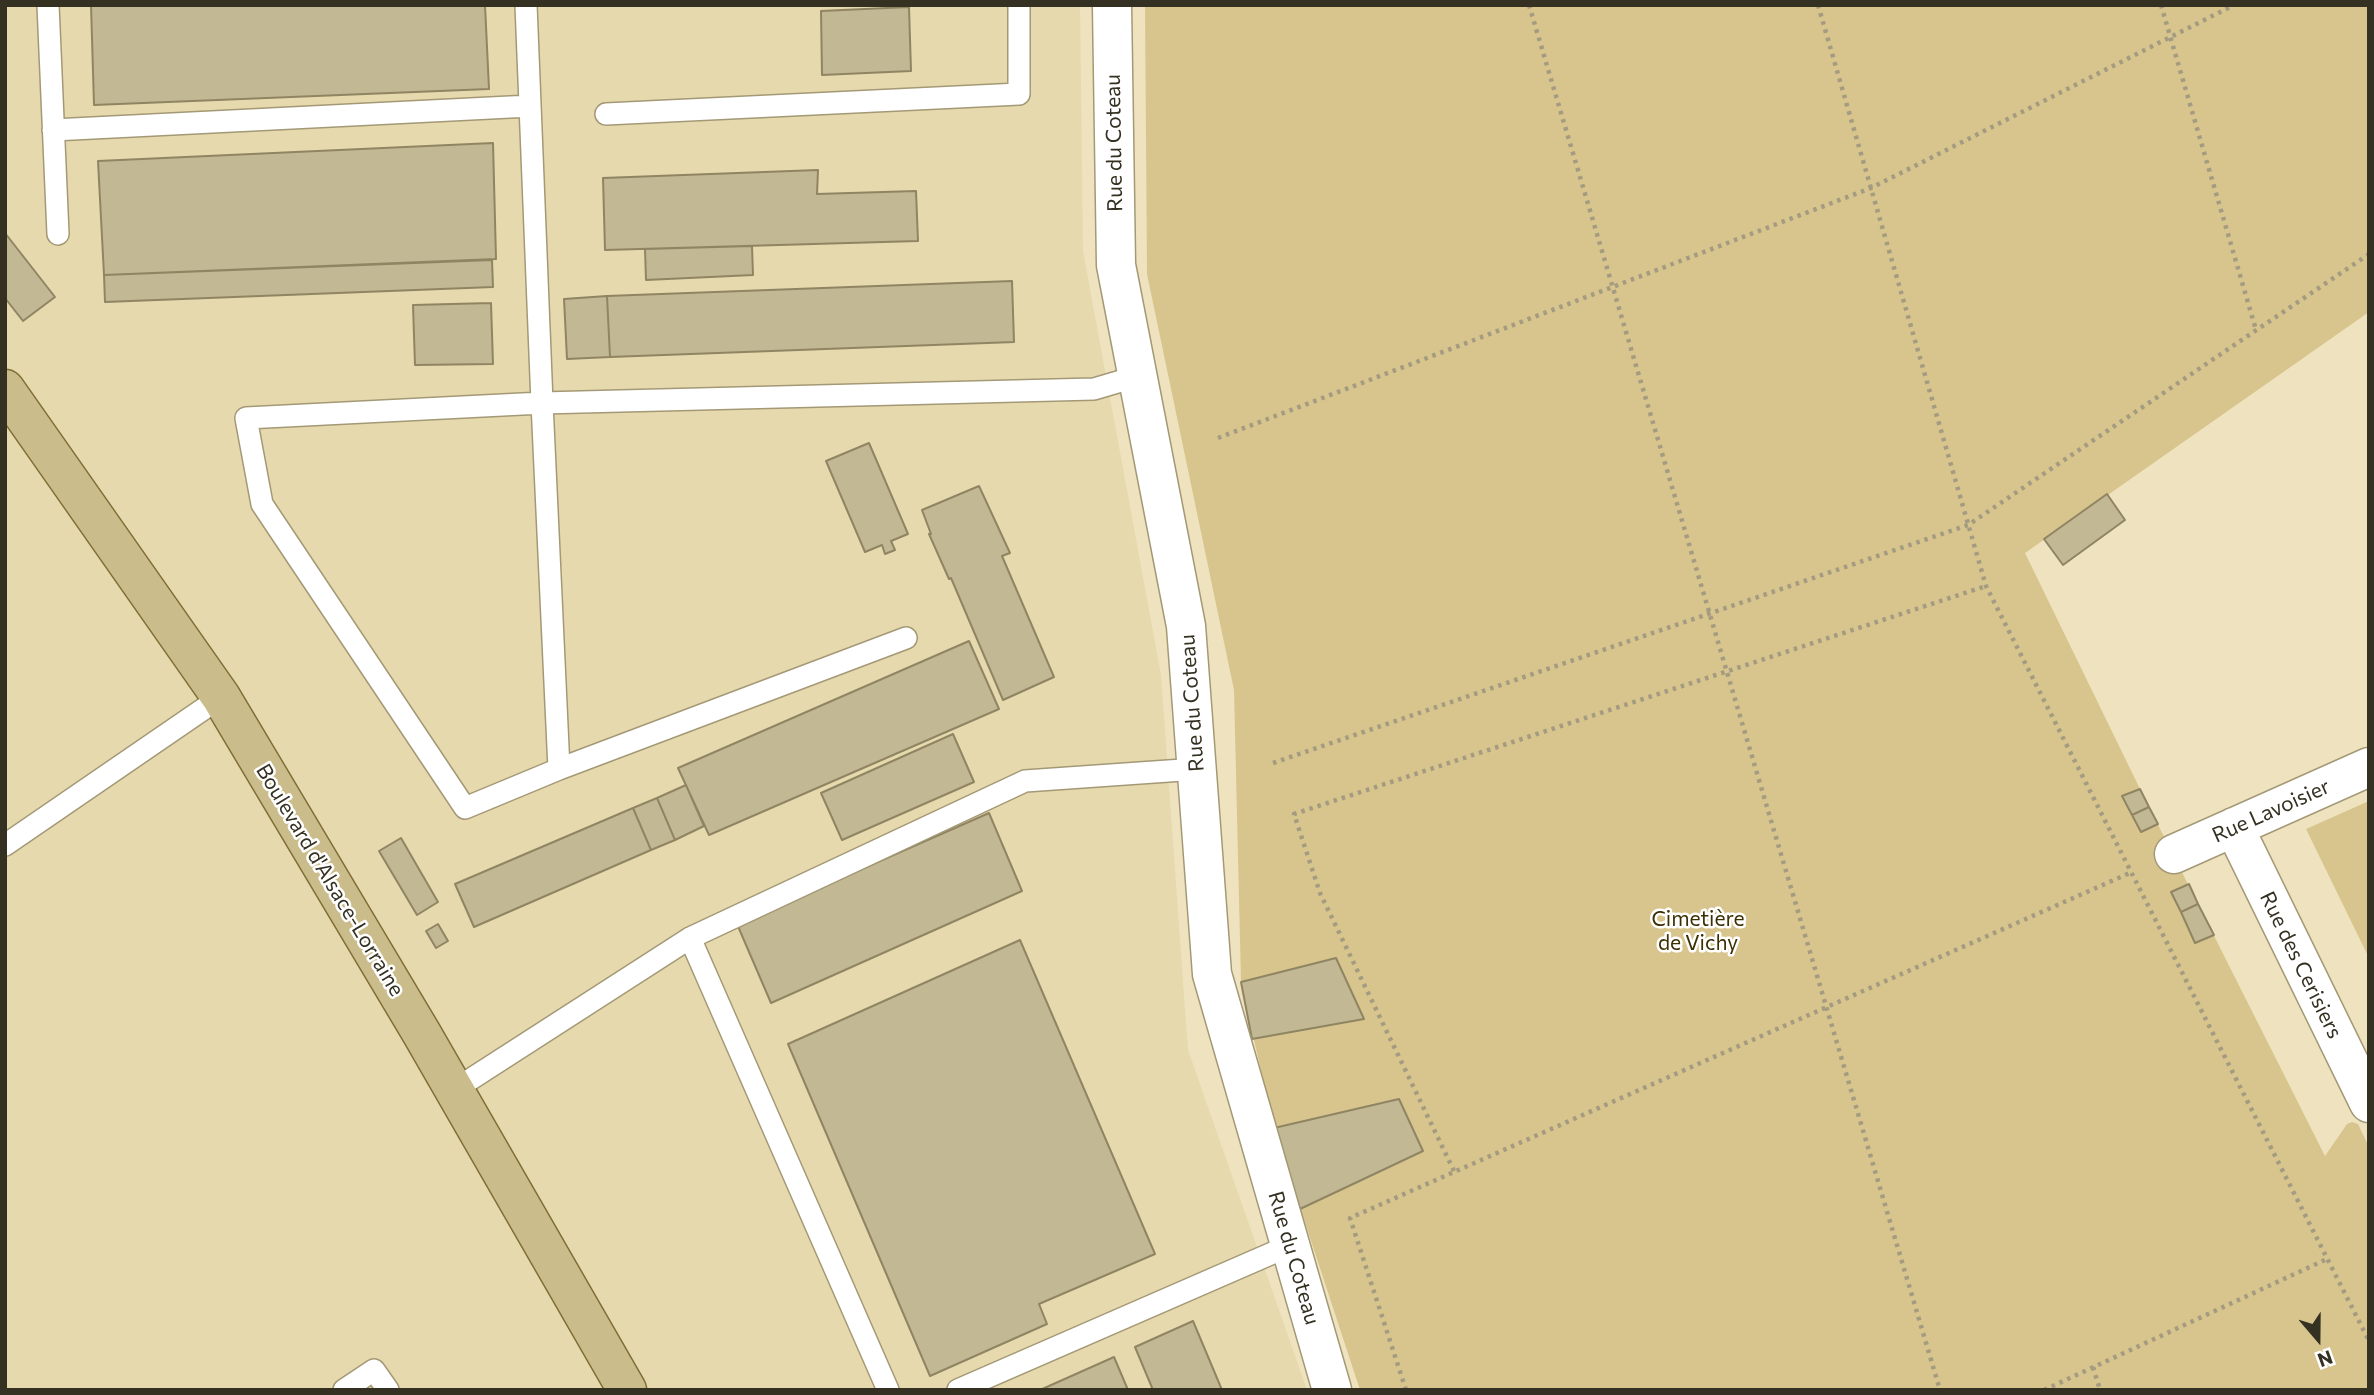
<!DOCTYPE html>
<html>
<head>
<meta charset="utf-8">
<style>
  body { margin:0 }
  #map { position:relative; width:2374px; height:1395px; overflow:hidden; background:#efe3bf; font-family:Commissioner,sans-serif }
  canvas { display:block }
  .frame { position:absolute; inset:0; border:7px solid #343022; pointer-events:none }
  .north { position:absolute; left:2283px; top:1304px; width:70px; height:70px; -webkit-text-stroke:5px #fff; paint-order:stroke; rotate:160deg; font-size:19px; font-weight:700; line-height:28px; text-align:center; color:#343022 }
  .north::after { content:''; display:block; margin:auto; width:24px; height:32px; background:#343022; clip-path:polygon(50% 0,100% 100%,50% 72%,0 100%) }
</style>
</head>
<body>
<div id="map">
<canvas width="2374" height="1395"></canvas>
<div class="frame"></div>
<div class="north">N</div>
</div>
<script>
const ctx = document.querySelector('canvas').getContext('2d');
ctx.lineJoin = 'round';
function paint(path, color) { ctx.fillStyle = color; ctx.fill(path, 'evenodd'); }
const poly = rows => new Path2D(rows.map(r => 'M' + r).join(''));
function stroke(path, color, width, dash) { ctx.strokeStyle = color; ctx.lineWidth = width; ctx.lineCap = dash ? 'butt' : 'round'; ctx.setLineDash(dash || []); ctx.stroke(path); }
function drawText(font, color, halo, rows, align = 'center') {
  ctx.font = font + ' Commissioner,sans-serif'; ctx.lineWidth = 5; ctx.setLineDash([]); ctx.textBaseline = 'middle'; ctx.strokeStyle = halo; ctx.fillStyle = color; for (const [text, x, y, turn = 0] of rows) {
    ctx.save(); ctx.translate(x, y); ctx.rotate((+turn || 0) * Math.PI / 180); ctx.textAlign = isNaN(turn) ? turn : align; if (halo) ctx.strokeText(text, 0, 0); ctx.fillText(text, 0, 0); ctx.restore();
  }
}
const built = poly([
  [5,5,1080,5,1083,251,1161,675,1188,1050,1307,1390,5,1390]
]);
const green = poly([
  [1145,5,2369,5,2369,312,2025,553,2140,789,2325,1156,2347,1124,2352,1122,2358,1124,2369,1147,2369,1390,1360,1390,1274,1128,1241,982,1234,690,1147,274],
  [2369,801,2369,958,2306,829]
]);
const building = poly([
  [91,5,485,5,489,89,94,105,91,5],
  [909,7,911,71,822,75,821,11,909,7],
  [493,143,496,259,104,275,98,161,493,143],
  [818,170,817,194,916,191,918,241,605,250,603,178,818,170],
  [5,233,55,297,23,321,5,298,5,233],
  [752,246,753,275,646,280,645,249,752,246],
  [492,260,493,287,105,302,104,275,492,260],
  [1012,281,1014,342,610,357,607,296,1012,281],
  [607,296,610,357,567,359,564,299,607,296],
  [491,303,493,364,415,365,413,305,491,303],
  [869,443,908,534,891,541,895,550,885,554,882,545,865,552,826,461,869,443],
  [979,486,1010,553,1002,556,1054,677,1003,700,951,578,949,579,929,534,931,534,922,510,979,486],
  [2107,494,2125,520,2063,565,2044,539,2107,494],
  [969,641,999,709,709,835,678,768,969,641],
  [953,734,974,782,842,840,821,793,953,734],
  [686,785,704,826,675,840,657,798,686,785],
  [2140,789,2149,807,2132,815,2122,796,2140,789],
  [657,798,675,840,651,850,633,808,657,798],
  [2149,807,2158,824,2141,832,2132,815,2149,807],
  [633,808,651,850,474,927,455,884,633,808],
  [989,813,1022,891,771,1003,737,924,989,813],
  [401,838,438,902,417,915,379,851,401,838],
  [2189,884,2198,904,2181,912,2171,892,2189,884],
  [2198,904,2214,935,2195,943,2181,912,2198,904],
  [438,924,448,941,436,948,426,931,438,924],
  [1020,940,1155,1254,1039,1304,1047,1324,930,1376,788,1044,1020,940],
  [1336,958,1364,1019,1252,1039,1241,982,1336,958],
  [1399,1099,1423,1151,1300,1209,1274,1128,1399,1099],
  [1193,1321,1222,1390,1153,1390,1135,1347,1193,1321],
  [1114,1357,1128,1390,1040,1390,1114,1357]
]);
const path = poly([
  [1529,5,1940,1390],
  [1818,5,1986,586,2369,1341],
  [2161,5,2256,330],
  [1218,438,1871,188,2234,5],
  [1273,763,1968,525,2369,254],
  [1454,1171,1320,893,1294,814,1986,586],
  [2093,1367,2100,1390],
  [1406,1390,1350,1218,2132,872],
  [2044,1390,2327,1259]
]);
const service = poly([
  [48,5,58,234],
  [526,5,542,403,559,769,465,808,262,504,246,418,542,403,1094,389,1138,376],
  [606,114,1019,94,1019,5],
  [53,130,530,106],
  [559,769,906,638],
  [5,845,221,697],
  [690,938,888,1390],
  [454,1090,690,938,1025,781,1197,769],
  [344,1390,374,1370,388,1390],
  [958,1390,1291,1245]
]);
const minor = poly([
  [1112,5,1116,265,1186,626,1212,974,1332,1390],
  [2234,827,2369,1103],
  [2174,854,2369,767]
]);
const primary = poly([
  [5,389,221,697,422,1034,627,1390]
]);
const streetNames = [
  ["Rue du Coteau",1114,143,-91],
  ["Rue du Coteau",1192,703,-94],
  ["Rue Lavoisier",2271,811,-24],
  ["Boulevard d'Alsace-Lorraine",330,880,59],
  ["Rue des Cerisiers",2301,965,64],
  ["Rue du Coteau",1294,1258,74]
];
const parkNames = [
  ["Cimetière",1698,919],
  ["de Vichy",1698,943]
];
paint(built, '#e6d9ad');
paint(green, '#d7c58d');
paint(building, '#c3b894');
stroke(building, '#908563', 2);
stroke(service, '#a49976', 24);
stroke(minor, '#a49976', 41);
stroke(primary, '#7f6e35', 41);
stroke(path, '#a49b80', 4.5, [3.5, 5]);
stroke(service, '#fff', 21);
stroke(minor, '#fff', 38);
stroke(primary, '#cbbc8c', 38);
drawText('21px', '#343022', '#fff', streetNames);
drawText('21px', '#3c3003', '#fff', parkNames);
</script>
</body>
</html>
